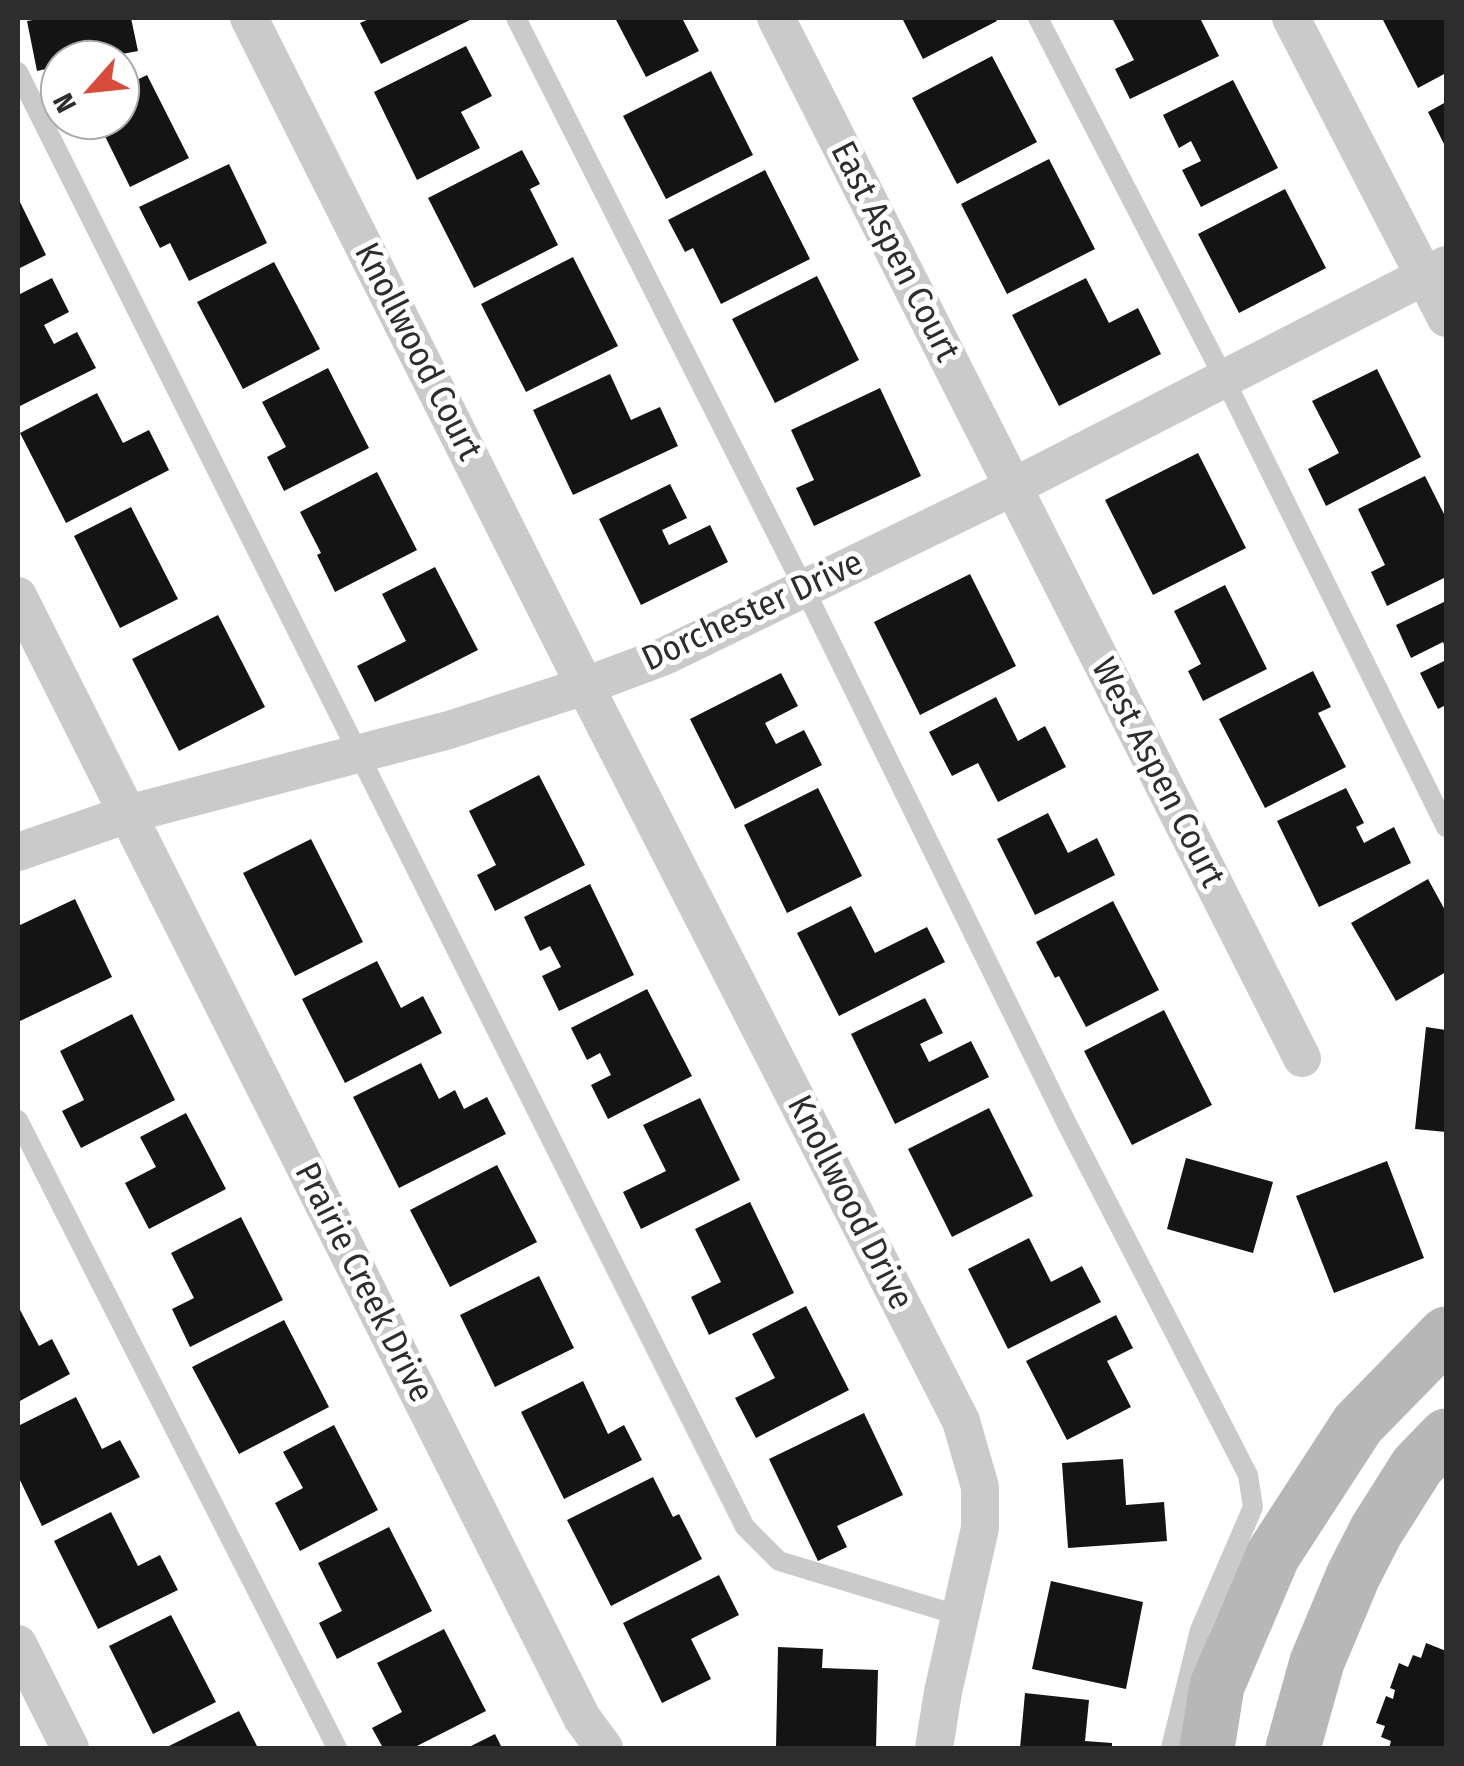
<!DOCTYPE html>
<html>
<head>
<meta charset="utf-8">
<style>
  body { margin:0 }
  #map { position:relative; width:1464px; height:1766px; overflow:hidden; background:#fff; font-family:"Fira Sans Condensed",sans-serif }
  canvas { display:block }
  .frame { position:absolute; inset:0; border:20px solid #2d2d2d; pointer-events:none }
  .north { position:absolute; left:40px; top:40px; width:100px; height:100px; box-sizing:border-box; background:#fff; border:2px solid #ababab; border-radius:50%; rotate:243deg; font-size:28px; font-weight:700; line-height:40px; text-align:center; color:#2d2d2d }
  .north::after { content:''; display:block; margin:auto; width:35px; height:45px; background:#d84c3c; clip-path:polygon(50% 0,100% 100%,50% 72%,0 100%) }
</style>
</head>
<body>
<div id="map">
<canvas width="1464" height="1766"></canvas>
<div class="frame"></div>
<div class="north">N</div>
</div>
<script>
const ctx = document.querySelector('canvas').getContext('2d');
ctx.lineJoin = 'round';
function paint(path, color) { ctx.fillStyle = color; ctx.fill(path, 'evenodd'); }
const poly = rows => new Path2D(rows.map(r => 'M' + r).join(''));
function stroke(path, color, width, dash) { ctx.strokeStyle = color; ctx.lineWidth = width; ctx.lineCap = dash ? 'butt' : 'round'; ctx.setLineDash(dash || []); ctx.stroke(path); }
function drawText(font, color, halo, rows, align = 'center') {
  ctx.font = font + ' "Fira Sans Condensed",sans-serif'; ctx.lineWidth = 10; ctx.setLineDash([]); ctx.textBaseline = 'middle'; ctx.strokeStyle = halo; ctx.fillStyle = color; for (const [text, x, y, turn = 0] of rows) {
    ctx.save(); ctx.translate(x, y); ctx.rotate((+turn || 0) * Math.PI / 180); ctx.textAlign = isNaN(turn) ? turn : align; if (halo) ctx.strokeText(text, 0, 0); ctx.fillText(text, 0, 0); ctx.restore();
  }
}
const building = poly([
  [45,18,131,18,138,51,91,60,60,60,60,66,37,71,27,21],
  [371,18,474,18,381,64,360,23],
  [615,18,682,18,699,51,646,77],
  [902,18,995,18,997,21,923,59],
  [1112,18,1200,18,1219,56,1130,99,1115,69,1134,60],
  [1382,18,1446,18,1446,73,1418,88],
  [466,46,492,96,461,112,480,148,417,180,374,92],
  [992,56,1037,142,957,184,912,98],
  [711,71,753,155,666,199,623,116],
  [147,75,189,158,130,187,97,120,120,120,120,88],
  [1233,80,1278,168,1201,207,1182,170,1201,161,1191,141,1179,148,1163,115],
  [1446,102,1446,148,1428,112],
  [522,150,540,184,530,189,558,245,474,288,428,198],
  [1049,159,1095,249,1007,294,961,204],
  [229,164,267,243,189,281,170,243,160,248,139,207],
  [765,170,810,259,721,304,693,248,685,252,668,220],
  [1285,189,1326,268,1239,313,1198,234],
  [18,198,46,255,18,269],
  [573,257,618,346,526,392,481,304],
  [274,262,320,349,243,389,197,302],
  [817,276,859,360,775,403,732,319],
  [52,278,69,312,44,325,54,344,77,332,96,368,18,407,18,295],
  [1086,278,1109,323,1138,308,1161,354,1059,406,1012,315],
  [328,368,369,448,284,491,267,457,286,447,262,402],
  [1377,369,1421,457,1326,506,1308,469,1339,453,1312,401],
  [610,374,631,420,660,407,678,446,573,495,533,410],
  [880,388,921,476,814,526,796,488,814,480,791,430],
  [97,393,123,443,149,430,169,470,66,523,20,433],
  [1198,453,1246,548,1153,595,1105,500],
  [377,472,417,550,335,592,317,555,321,553,300,512],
  [1425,476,1446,518,1446,577,1387,606,1371,572,1385,565,1358,509],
  [670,484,687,518,662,530,669,545,710,525,728,562,641,605,599,519],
  [131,507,178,599,120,628,74,536],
  [435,567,478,650,375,702,357,666,406,641,382,594],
  [970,574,1016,666,920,715,874,622],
  [1225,585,1267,669,1203,701,1188,671,1201,664,1174,611],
  [1446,601,1446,649,1443,642,1411,658,1396,625],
  [218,615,265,707,179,751,132,659],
  [1446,660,1446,705,1438,709,1420,673],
  [1313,671,1331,707,1318,713,1346,767,1265,808,1219,719],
  [781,673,798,706,765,723,776,744,804,730,822,765,735,809,690,719],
  [996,697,1018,741,1045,726,1066,767,998,802,978,763,952,776,929,732],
  [539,775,585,865,495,911,477,875,496,865,469,811],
  [818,788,862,876,787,913,744,825],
  [1346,788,1364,823,1356,827,1364,843,1394,827,1411,863,1319,907,1277,821],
  [1048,813,1068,853,1097,838,1115,875,1035,915,997,839],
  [311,839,363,942,295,976,243,873],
  [1428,879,1446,912,1446,972,1396,1001,1351,923],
  [590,884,634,975,559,1011,542,976,561,967,550,946,540,951,524,917],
  [75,899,112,977,18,1022,18,926],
  [1113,901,1159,990,1086,1027,1059,976,1055,978,1036,942],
  [851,906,875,953,927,927,945,962,839,1016,797,933],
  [377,961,401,1008,423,996,442,1033,345,1083,302,999],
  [647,989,692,1076,608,1119,591,1085,611,1075,600,1053,587,1060,571,1028],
  [925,998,943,1033,920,1044,929,1062,971,1041,989,1077,895,1124,851,1034],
  [1164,1010,1212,1105,1132,1145,1084,1051],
  [132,1014,175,1100,81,1148,62,1111,84,1100,60,1051],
  [1426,1027,1446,1030,1446,1132,1415,1129],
  [421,1063,439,1099,455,1090,464,1109,487,1097,506,1134,399,1188,353,1097],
  [700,1098,740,1180,641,1229,623,1192,666,1171,643,1125],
  [989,1108,1033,1196,952,1237,908,1149],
  [186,1113,226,1189,149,1229,125,1183,156,1167,140,1137],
  [1186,1158,1273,1182,1253,1253,1167,1229],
  [1387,1161,1424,1258,1334,1293,1296,1196],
  [497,1165,537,1242,450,1287,410,1210],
  [750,1202,794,1293,709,1335,691,1297,721,1282,695,1229],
  [241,1217,283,1300,190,1347,172,1309,194,1298,171,1253],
  [1029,1238,1051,1282,1082,1266,1101,1302,1008,1349,968,1269],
  [539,1276,574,1348,495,1387,460,1315],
  [18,1306,39,1346,52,1339,70,1374,18,1402],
  [806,1306,849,1390,756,1438,735,1398,775,1378,752,1334],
  [1116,1315,1133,1348,1107,1361,1131,1407,1067,1440,1026,1361],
  [284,1320,329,1407,239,1454,192,1367],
  [583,1381,608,1434,624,1425,642,1460,564,1499,521,1412],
  [76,1397,102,1449,120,1440,140,1477,42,1526,18,1476,18,1426],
  [864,1413,903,1495,837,1526,847,1547,818,1561,769,1459],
  [334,1425,378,1510,300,1551,275,1503,303,1488,283,1452],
  [1123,1459,1126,1505,1164,1502,1167,1541,1068,1548,1062,1463],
  [653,1477,673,1517,679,1514,702,1559,611,1606,567,1520],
  [111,1512,138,1566,160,1555,178,1590,98,1629,54,1541],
  [389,1527,432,1611,337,1659,319,1623,342,1611,318,1563],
  [719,1575,739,1615,691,1639,711,1679,662,1703,623,1623],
  [1051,1581,1143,1602,1126,1689,1032,1669],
  [171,1615,216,1702,153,1734,109,1646],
  [444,1629,486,1711,413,1748,383,1748,372,1728,402,1712,377,1663],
  [1426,1643,1446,1651,1446,1748,1389,1748,1391,1741,1381,1737,1385,1726,1376,1723,1386,1696,1393,1699,1395,1690,1390,1688,1399,1663,1408,1667,1413,1655,1421,1658],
  [778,1647,823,1649,822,1668,878,1670,876,1748,776,1748],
  [1025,1693,1089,1700,1085,1741,1112,1743,1112,1748,1020,1748],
  [239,1711,258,1748,165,1748],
  [495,1734,502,1748,467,1748]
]);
const service = poly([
  [516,18,805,590,1067,1124,1248,1475,1253,1507,1200,1630,1171,1748],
  [1038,18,1224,378,1446,827],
  [18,72,745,1527,779,1561,961,1616],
  [18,1120,337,1748]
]);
const minor = poly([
  [249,18,585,686,961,1421,980,1487,980,1528,943,1692,934,1748],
  [776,18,1302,1058],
  [1291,18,1446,318],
  [18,596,582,1718,604,1748],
  [18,852,128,814,449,730,585,686,665,656,1013,487,1446,265],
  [18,1644,70,1748]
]);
const secondary = poly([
  [1207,1748,1217,1686,1273,1555,1358,1424,1446,1334],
  [1293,1748,1317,1662,1353,1576,1376,1531,1417,1466,1446,1436]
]);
const streetNames = [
  ["East Aspen Court",894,252,63],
  ["Knollwood Court",417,352,63],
  ["Dorchester Drive",753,612,-25],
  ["West Aspen Court",1157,773,63],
  ["Knollwood Drive",849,1203,63],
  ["Prairie Creek Drive",363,1283,63]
];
paint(building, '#141414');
stroke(service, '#cacaca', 20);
stroke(minor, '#cacaca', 38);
stroke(secondary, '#b7b7b7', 55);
drawText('35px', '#2d2d2d', '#fff', streetNames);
</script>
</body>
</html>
